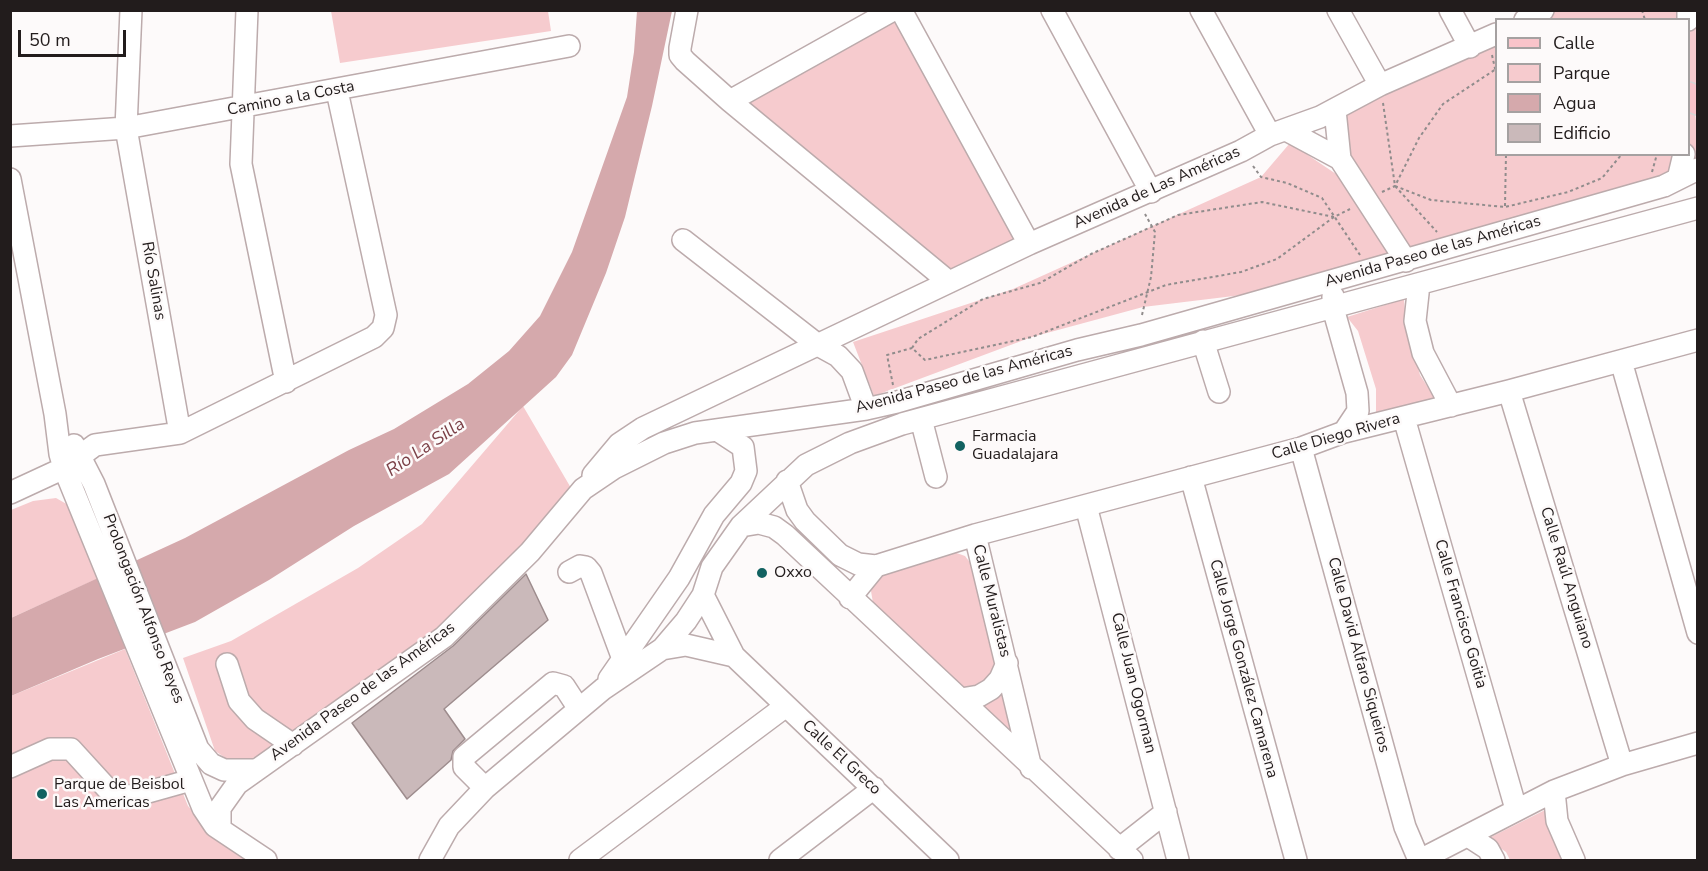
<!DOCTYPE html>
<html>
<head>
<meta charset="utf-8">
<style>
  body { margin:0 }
  #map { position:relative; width:1708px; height:871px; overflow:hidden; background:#fdfafa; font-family:"Nunito Sans",sans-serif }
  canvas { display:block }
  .frame { position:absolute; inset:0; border:12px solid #221c1c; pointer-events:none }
  .legend { position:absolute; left:1495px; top:18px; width:195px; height:138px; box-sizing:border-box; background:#fdfafa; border:2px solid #a5a1a1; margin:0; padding:8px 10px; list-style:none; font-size:18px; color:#221c1c }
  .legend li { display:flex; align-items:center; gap:12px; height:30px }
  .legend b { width:30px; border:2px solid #a5a1a1 }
  .scale { position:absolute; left:18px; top:30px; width:108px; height:27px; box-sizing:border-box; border:3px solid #221c1c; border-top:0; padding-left:8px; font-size:18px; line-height:21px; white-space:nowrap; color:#221c1c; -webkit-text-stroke:4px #fdfafa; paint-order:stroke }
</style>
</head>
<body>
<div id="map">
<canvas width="1708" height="871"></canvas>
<div class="frame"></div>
<ul class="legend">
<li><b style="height:8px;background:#f9c4ca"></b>Calle</li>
<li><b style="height:16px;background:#f6cbce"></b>Parque</li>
<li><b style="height:16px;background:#d5a9ac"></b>Agua</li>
<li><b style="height:16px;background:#cab9ba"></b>Edificio</li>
</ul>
<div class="scale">50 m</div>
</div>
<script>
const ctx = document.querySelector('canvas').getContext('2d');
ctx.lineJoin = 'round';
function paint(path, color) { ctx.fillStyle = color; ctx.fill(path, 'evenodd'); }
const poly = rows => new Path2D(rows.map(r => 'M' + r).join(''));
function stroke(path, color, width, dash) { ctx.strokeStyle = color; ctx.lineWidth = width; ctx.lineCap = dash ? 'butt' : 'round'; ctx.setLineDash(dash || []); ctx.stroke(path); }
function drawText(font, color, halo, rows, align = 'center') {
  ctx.font = font + ' "Nunito Sans",sans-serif'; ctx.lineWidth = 5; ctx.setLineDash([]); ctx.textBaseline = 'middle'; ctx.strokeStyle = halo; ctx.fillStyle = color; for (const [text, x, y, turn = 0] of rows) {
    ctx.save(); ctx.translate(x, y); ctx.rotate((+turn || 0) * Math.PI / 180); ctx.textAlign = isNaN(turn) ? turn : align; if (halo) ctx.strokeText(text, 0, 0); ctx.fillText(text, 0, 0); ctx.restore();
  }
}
const green = poly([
  [331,11,548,11,551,31,340,63],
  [1554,11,1695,11,1698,83,1693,96,1697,129,1697,171,1409,261,1321,119,1496,38,1496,154,1688,154,1688,20,1535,19],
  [891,16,960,133,1019,245,960,276,746,103],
  [1290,143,1336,174,1398,259,1308,287,1143,307,1032,337,874,396,853,342,1013,289,1261,177],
  [1404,299,1406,322,1420,375,1436,400,1376,415,1376,389,1358,331,1347,317],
  [523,406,571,488,482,595,384,670,347,692,275,748,246,761,227,759,215,751,183,658,231,641,358,568,422,524],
  [56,498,70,506,101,577,11,618,11,510,33,501],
  [951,551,965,556,972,565,998,664,995,673,981,687,966,689,957,685,873,603,871,591,879,573],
  [125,649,188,806,220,841,254,860,11,860,11,696],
  [1007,689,1022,739,981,706,998,697],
  [1549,808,1568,860,1510,860,1506,852,1487,839]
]);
const water = poly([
  [637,11,672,11,652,106,625,217,606,273,572,355,556,377,449,474,354,526,269,580,195,622,98,659,11,696,11,618,185,538,349,450,394,429,468,384,509,351,540,316,572,252,627,97,634,52]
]);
const building = poly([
  [526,574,548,620,444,709,465,739,453,751,451,760,407,799,352,723,453,646,526,574]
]);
const path = poly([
  [1642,10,1645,20],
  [1492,55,1496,73],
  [1383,103,1395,186,1437,232],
  [1253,166,1261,177,1287,183,1322,198,1360,255],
  [1652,172,1657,154],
  [1395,186,1431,200,1505,207,1568,192,1602,178,1622,154],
  [1382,192,1395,186,1419,138,1443,104,1496,69],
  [1505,206,1506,154],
  [1334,217,1262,202,1178,215,1091,254,1040,283,983,299,918,339,912,348,925,360,1032,337,1166,285,1241,272,1277,259,1334,217,1350,209],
  [1142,315,1151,277,1155,232,1145,214],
  [893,385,887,355,912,348]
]);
const minor = poly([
  [131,10,126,128,180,433],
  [247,10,241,164,286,382],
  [687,10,680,48,680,55,685,61,730,101,949,282],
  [901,10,1029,244],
  [1052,10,1151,192],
  [1201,10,1270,135],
  [1338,10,1380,85],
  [1450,10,1470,47],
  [1525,20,1543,10],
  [1688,20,1688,10],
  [730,101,893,10],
  [1335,110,1340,159],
  [1288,131,1340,159,1406,261],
  [10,136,126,128,569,46],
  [10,179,55,414,60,454,64,468,203,808,215,826,266,860],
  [1678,179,1684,154],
  [683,240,818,345,838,356,852,371,866,409],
  [1419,284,1415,321,1423,353,1451,406],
  [1333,296,1333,308,1357,393,1358,411,1344,432],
  [1203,341,1219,392],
  [1621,361,1698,633],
  [1509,391,1622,765],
  [1404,418,1516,809],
  [921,419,936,477],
  [74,445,94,484,198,749,211,764,224,770,253,770],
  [1301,448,1405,827,1419,860],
  [593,475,619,444,643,428,1029,244,1241,151,1270,135,1320,117,1380,85,1496,34],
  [1191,477,1296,860],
  [787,481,797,510,805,521,840,555,858,564,876,566,975,535,1301,448,1344,432,1509,391,1698,340],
  [10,493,64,468,95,445,180,433,374,337,383,328,386,315,337,91],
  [1086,506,1178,860],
  [741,526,759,523,774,527,785,535,1132,860],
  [975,535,1031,768],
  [569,572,580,566,586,567,591,573,623,659],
  [703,595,734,656,948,860],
  [850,598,876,566],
  [662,649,686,645,734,656],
  [227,664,239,701,255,719,293,745],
  [609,679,679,578,714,515,741,483,746,471,743,447,717,430],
  [961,699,979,696,991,689,1000,679,1007,663],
  [10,767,50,749,71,749,113,795,134,796,191,780],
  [485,788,464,767,464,757,553,683,564,686,579,709],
  [1554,791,1557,821,1574,860],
  [220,828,220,808,237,784,444,637,530,552,583,489,614,468,664,443,695,433,866,409,897,402,1077,350,1141,335,1643,192,1664,186,1698,169],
  [1468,836,1488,849,1494,860],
  [1119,849,1166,812],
  [430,860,449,826,485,788,603,689,662,649,686,621,703,595,712,567,741,526,806,465,850,443,902,424,1698,208],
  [580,860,786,706],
  [780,860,874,788],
  [1420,860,1554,791,1622,765,1698,743]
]);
const major = poly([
  [1688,96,1698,101]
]);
const markers = [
  [960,446,6,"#126261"],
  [762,573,6,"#126261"],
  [42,794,6,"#126261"]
];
const streetNames = [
  ["Camino a la Costa",291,99,-11],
  ["Avenida de Las Américas",1157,188,-24],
  ["Avenida Paseo de las Américas",1433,252,-16],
  ["Río Salinas",153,281,80],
  ["Avenida Paseo de las Américas",964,380,-15],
  ["Calle Diego Rivera",1336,437,-16],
  ["Calle Raúl Anguiano",1566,578,73],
  ["Calle Muralistas",991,601,76],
  ["Prolongación Alfonso Reyes",143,609,69],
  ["Calle Francisco Goitia",1460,614,74],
  ["Calle David Alfaro Siqueiros",1358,655,75],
  ["Calle Jorge González Camarena",1243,669,75],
  ["Calle Juan Ogorman",1133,683,76],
  ["Avenida Paseo de las Américas",363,692,-36],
  ["Calle El Greco",841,758,43]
];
const poiNames = [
  ["Farmacia",972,437],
  ["Guadalajara",972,455],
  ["Oxxo",774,573],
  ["Parque de Beisbol",54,785],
  ["Las Americas",54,803]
];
const waterNames = [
  ["Río La Silla",426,448,-34]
];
paint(green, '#f6cbce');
paint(water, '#d5a9ac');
paint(building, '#cab9ba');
stroke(building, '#9d8c8d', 1.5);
stroke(minor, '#bcabac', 24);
stroke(major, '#d7d6d6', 30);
stroke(path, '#908c8c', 2, [3, 3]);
stroke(minor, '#fff', 21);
stroke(major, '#f9c4ca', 27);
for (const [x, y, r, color] of markers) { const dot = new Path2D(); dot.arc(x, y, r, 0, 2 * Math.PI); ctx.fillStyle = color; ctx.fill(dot); stroke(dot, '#fdfafa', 2); }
drawText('16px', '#221c1c', '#fdfafa', streetNames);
drawText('16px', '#221c1c', '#fdfafa', poiNames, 'left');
drawText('italic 18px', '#7b4047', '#fdfafa', waterNames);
</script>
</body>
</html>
